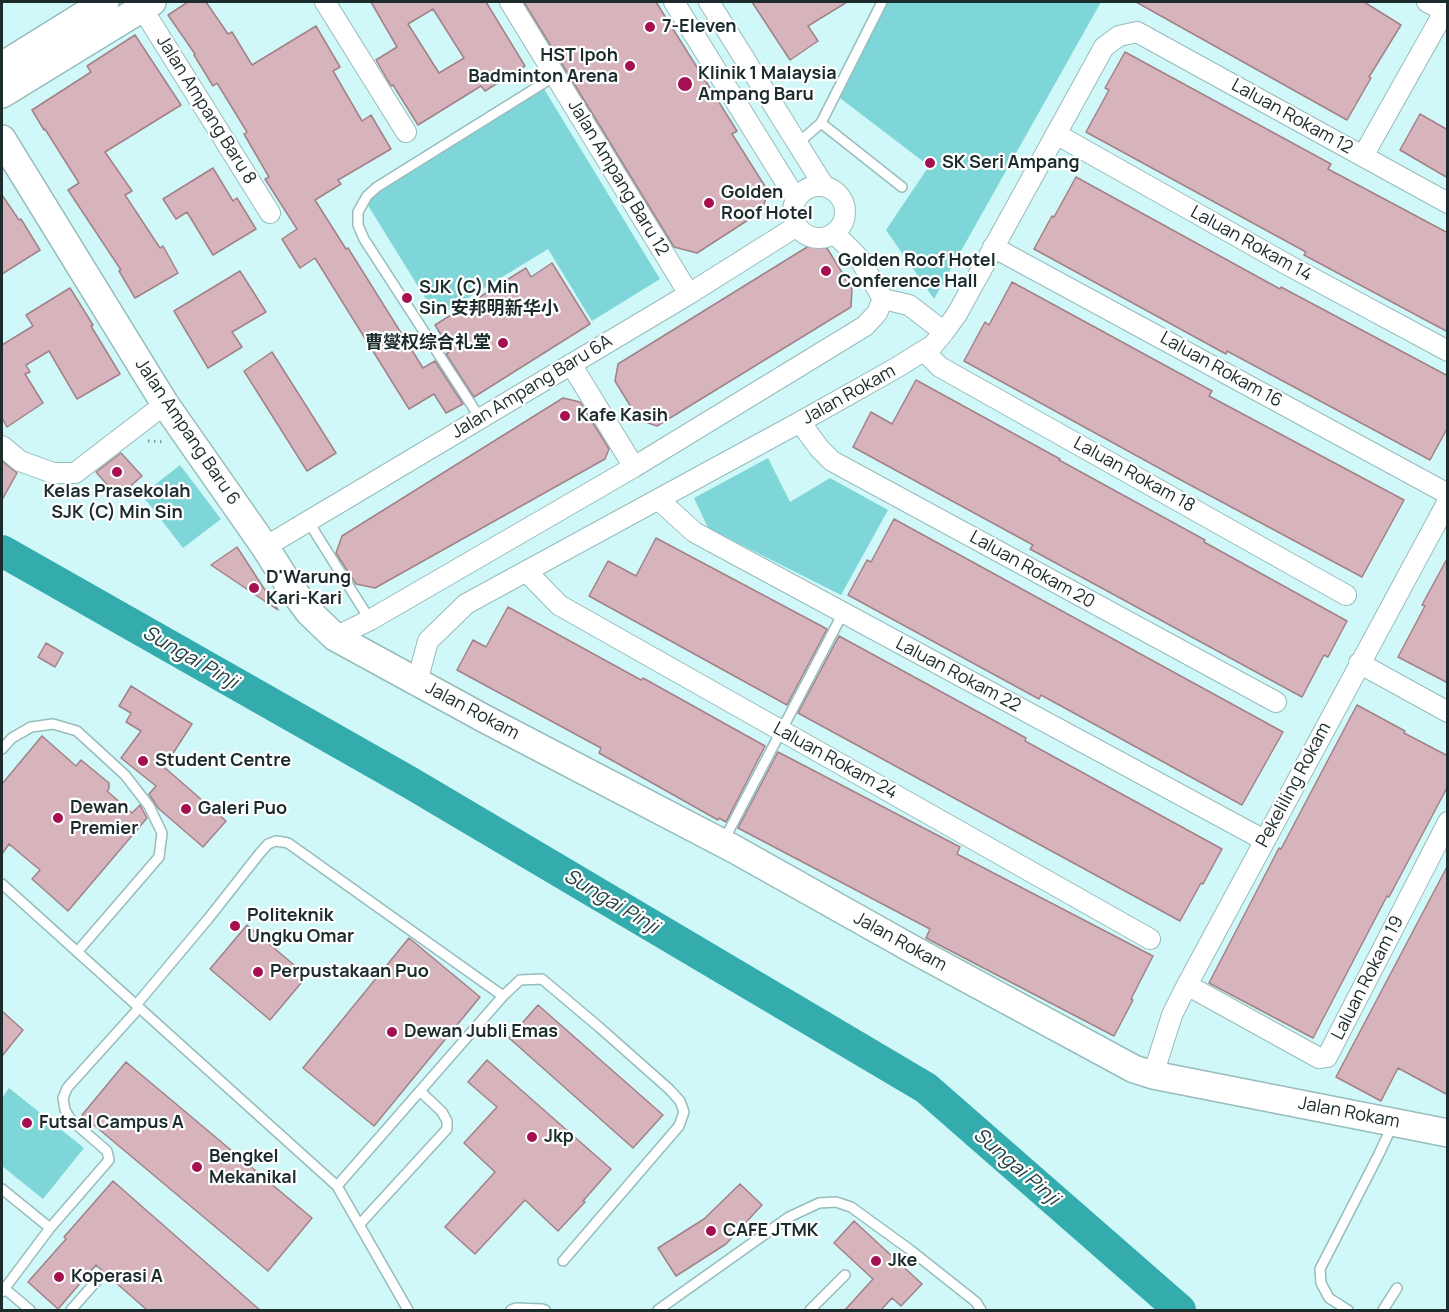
<!DOCTYPE html>
<html>
<head>
<meta charset="utf-8">
<style>
  body { margin:0 }
  #map { position:relative; width:1449px; height:1312px; overflow:hidden; background:#d0f8f8; font-family:Manrope,sans-serif }
  canvas { display:block }
  .frame { position:absolute; inset:0; border:3px solid #1c2b2c; pointer-events:none }
</style>
</head>
<body>
<div id="map">
<canvas width="1449" height="1312"></canvas>
<div class="frame"></div>
</div>
<script>
const ctx = document.querySelector('canvas').getContext('2d');
ctx.lineJoin = 'round';
function paint(path, color) { ctx.fillStyle = color; ctx.fill(path, 'evenodd'); }
const poly = rows => new Path2D(rows.map(r => 'M' + r).join(''));
function stroke(path, color, width, dash) { ctx.strokeStyle = color; ctx.lineWidth = width; ctx.lineCap = dash ? 'butt' : 'round'; ctx.setLineDash(dash || []); ctx.stroke(path); }
function drawText(font, color, halo, rows, align = 'center') {
  ctx.font = font + ' Manrope,"Noto Sans SC",sans-serif'; ctx.lineWidth = 4.5; ctx.setLineDash([]); ctx.textBaseline = 'middle'; ctx.strokeStyle = halo; ctx.fillStyle = color; for (const [text, x, y, turn = 0] of rows) {
    ctx.save(); ctx.translate(x, y); ctx.rotate((+turn || 0) * Math.PI / 180); ctx.textAlign = isNaN(turn) ? turn : align; if (halo) ctx.strokeText(text, 0, 0); ctx.fillText(text, 0, 0); ctx.restore();
  }
}
const green = poly([
  [886,2,1101,2,934,299,886,230,929,166,840,98],
  [544,89,660,279,592,321,548,249,437,317,364,199],
  [768,458,790,502,830,478,888,510,841,595,708,528,694,498],
  [180,465,221,519,183,548,142,495],
  [9,1088,84,1148,43,1199,2,1166,2,1098]
]);
const river = poly([
  [2,551,409,782,926,1088,1180,1310]
]);
const building = poly([
  [188,2,206,2,228,34,232,32,252,65,316,26,340,67,333,71,362,121,371,115,391,149,338,180,341,184,315,200,346,249,348,248,423,368,435,361,463,404,446,413,434,394,409,409,315,258,300,268,282,239,297,229,265,179,269,177,244,134,247,132,217,83,213,86,194,55,195,54,168,15,188,2],
  [371,2,486,2,525,66,485,91,481,86,418,125,393,85,391,86,376,60,397,47,371,2],
  [433,9,464,58,439,73,408,24,433,9],
  [524,2,656,2,737,131,732,134,768,191,762,211,697,253,674,247,524,2],
  [752,2,847,2,808,26,818,41,790,60,752,2],
  [1136,2,1364,2,1401,25,1369,77,1371,78,1347,120,1136,2],
  [135,35,181,105,105,152,132,191,125,195,160,248,163,246,178,273,135,298,119,271,121,270,68,190,79,183,45,129,44,130,32,110,91,72,87,66,135,35],
  [1125,52,1331,164,1328,169,1448,233,1448,332,1304,255,1306,252,1086,132,1109,90,1105,88,1125,52],
  [1420,114,1448,130,1448,178,1400,150,1420,114],
  [213,168,233,201,237,198,256,229,213,255,187,212,176,219,163,199,213,168],
  [1076,177,1280,289,1281,287,1448,376,1448,427,1430,460,1227,351,1226,354,1034,249,1052,216,1054,217,1076,177],
  [2,195,19,220,21,219,40,250,2,274,2,195],
  [812,244,827,248,852,289,851,307,657,426,639,420,615,381,618,364,812,244],
  [552,263,590,324,474,397,446,354,451,351,435,325,526,268,531,277,552,263],
  [240,271,266,312,232,332,242,347,208,368,174,311,240,271],
  [1012,282,1212,391,1209,396,1404,500,1362,577,1179,479,964,361,985,322,989,325,1012,282],
  [70,288,93,325,91,326,120,374,77,399,49,351,26,365,30,372,25,374,43,403,7,427,2,418,2,345,33,326,26,315,70,288],
  [272,352,336,453,307,471,244,371,272,352],
  [916,380,1060,459,1059,460,1205,540,1204,542,1347,621,1328,657,1324,655,1302,697,1030,549,1033,545,853,447,871,412,892,424,916,380],
  [563,398,580,402,609,449,605,459,375,588,356,584,336,553,342,536,563,398],
  [121,453,142,476,118,497,96,472,121,453],
  [2,461,17,473,2,500,2,461],
  [894,519,1283,732,1242,805,1041,695,1039,699,848,595,867,560,871,562,894,519],
  [656,538,827,629,787,705,589,596,608,561,636,576,656,538],
  [237,547,278,610,211,565,237,547],
  [1448,557,1448,683,1398,657,1425,606,1422,605,1448,557],
  [508,607,641,680,643,678,765,746,726,822,719,818,718,820,599,753,601,748,457,670,473,640,486,647,508,607],
  [839,636,1026,738,1025,741,1222,849,1203,884,1201,883,1180,921,798,713,839,636],
  [46,643,63,653,55,667,38,657,46,643],
  [131,686,192,724,164,767,226,821,203,847,158,808,149,794,156,786,121,758,141,731,126,722,131,713,119,706,131,686],
  [1357,705,1405,731,1404,733,1448,756,1448,786,1389,897,1387,896,1313,1038,1209,983,1279,848,1281,849,1357,705],
  [42,736,76,766,81,760,109,783,109,789,107,791,132,813,140,805,147,818,68,911,32,879,40,870,9,844,2,854,2,784,42,736],
  [778,752,960,847,957,854,1153,956,1131,999,1133,1000,1114,1036,926,938,930,929,738,828,778,752],
  [1448,865,1448,1095,1398,1068,1381,1101,1336,1077,1448,865],
  [247,925,307,976,270,1020,210,969,247,925],
  [409,938,480,997,374,1126,303,1068,409,938],
  [538,1005,663,1115,633,1148,509,1038,538,1005],
  [2,1011,23,1030,2,1056,2,1011],
  [487,1060,611,1169,583,1201,585,1202,558,1231,525,1200,475,1254,445,1227,495,1172,464,1143,497,1107,468,1082,487,1060],
  [126,1062,312,1218,268,1271,82,1115,126,1062],
  [113,1181,261,1311,148,1311,96,1265,58,1309,28,1282,66,1239,64,1237,113,1181],
  [740,1184,762,1205,726,1244,676,1276,658,1248,704,1219,740,1184],
  [854,1221,922,1284,901,1306,892,1298,880,1311,844,1311,873,1279,834,1243,854,1221]
]);
const path = poly([
  [148,441,165,442]
]);
const service = poly([
  [821,123,882,2],
  [797,144,821,123,902,187],
  [480,418,364,239,358,225,358,212,367,196,377,187,555,76],
  [308,521,370,620],
  [2,749,12,738,31,727,53,724,77,731,125,775,149,806,162,833,159,857,78,951],
  [723,842,843,613],
  [2,884,337,1186,408,1310],
  [136,1005,208,919,260,853,268,844,276,841,288,843,503,996],
  [337,1186,503,996,520,980,542,979,599,1027,669,1089,680,1101,684,1112,679,1126,563,1261],
  [2,1189,50,1228],
  [359,1225,447,1129,447,1121,442,1112,420,1091],
  [4,1288,30,1310],
  [2,1292,50,1228,109,1160,107,1151,71,1120,65,1110,63,1098,67,1088,139,1008],
  [71,1310,100,1277],
  [511,1310,516,1308,542,1309,545,1310],
  [658,1310,789,1217,819,1203,836,1202,851,1207,909,1249,976,1302,981,1310],
  [810,1310,845,1275],
  [1348,1310,1329,1298,1321,1283,1320,1269,1379,1154,1393,1124],
  [1383,1310,1397,1288]
]);
const minor = poly([
  [325,2,406,132],
  [510,2,689,294],
  [674,2,796,199],
  [709,2,824,186],
  [1427,2,1448,13],
  [142,8,270,213],
  [1056,134,1288,265,1448,351],
  [1363,156,1448,5],
  '793 212a26 26 0 1 1 52 0a26 26 0 1 1-52 0Z',
  [993,247,1448,494],
  [883,299,909,305,944,332],
  [925,352,940,367,1346,595],
  [571,364,634,467],
  [800,422,819,448,832,461,1276,702],
  [2,446,20,461,53,473,75,473,165,404],
  [659,500,694,532,1264,840],
  [265,547,689,294,797,226],
  [527,572,559,605,1150,939],
  [335,637,370,620,634,467,865,326,877,313,883,299,859,258,834,233],
  [1359,663,1448,712],
  [417,682,428,641,466,604,800,422,896,368,933,345,944,332,957,314,1104,47,1119,36,1137,32,1448,203],
  [1187,985,1319,1058,1327,1057,1448,822],
  [1153,1075,1172,1015,1187,985,1448,501]
]);
const secondary = poly([
  [2,66,105,2],
  [2,94,152,2],
  [2,139,165,404,265,547,289,585,309,612,335,637,485,719,734,849,914,950,1134,1069,1153,1075,1448,1133]
]);
const markers = [
  [650,27,6,"#a41050"],
  [630,66,6,"#a41050"],
  [685,84,8,"#a41050"],
  [930,163,6,"#a41050"],
  [709,203,6,"#a41050"],
  [826,271,6,"#a41050"],
  [407,298,6,"#a41050"],
  [503,343,6,"#a41050"],
  [565,416,6,"#a41050"],
  [117,472,6,"#a41050"],
  [254,588,6,"#a41050"],
  [143,761,6,"#a41050"],
  [186,809,6,"#a41050"],
  [58,818,6,"#a41050"],
  [235,926,6,"#a41050"],
  [258,972,6,"#a41050"],
  [392,1032,6,"#a41050"],
  [27,1123,6,"#a41050"],
  [532,1137,6,"#a41050"],
  [197,1167,6,"#a41050"],
  [711,1231,6,"#a41050"],
  [876,1261,6,"#a41050"],
  [59,1277,6,"#a41050"]
];
const poiNames = [
  ["7-Eleven",662,27],
  ["HST Ipoh",618,56,"right"],
  ["Badminton Arena",618,77,"right"],
  ["Klinik 1 Malaysia",698,74],
  ["Ampang Baru",698,95],
  ["SK Seri Ampang",942,163],
  ["Golden",721,193],
  ["Roof Hotel",721,214],
  ["Golden Roof Hotel",838,261],
  ["Conference Hall",838,282],
  ["SJK (C) Min",419,288],
  ["Sin 安邦明新华小",419,309],
  ["曹燮权综合礼堂",491,343,"right"],
  ["Kafe Kasih",577,416],
  ["Kelas Prasekolah",117,492,"center"],
  ["SJK (C) Min Sin",117,513,"center"],
  ["D'Warung",266,578],
  ["Kari-Kari",266,599],
  ["Student Centre",155,761],
  ["Dewan",70,808],
  ["Premier",70,829],
  ["Galeri Puo",198,809],
  ["Politeknik",247,916],
  ["Ungku Omar",247,937],
  ["Perpustakaan Puo",270,972],
  ["Dewan Jubli Emas",404,1032],
  ["Futsal Campus A",39,1123],
  ["Jkp",544,1137],
  ["Bengkel",209,1157],
  ["Mekanikal",209,1178],
  ["CAFE JTMK",723,1231],
  ["Jke",888,1261],
  ["Koperasi A",71,1277]
];
const streetNames = [
  ["Jalan Ampang Baru 8",206,110,58],
  ["Laluan Rokam 12",1292,117,29],
  ["Jalan Ampang Baru 12",618,178,59],
  ["Laluan Rokam 14",1251,244,29],
  ["Laluan Rokam 16",1221,370,29],
  ["Jalan Ampang Baru 6A",532,387,-31],
  ["Jalan Rokam",849,395,-29],
  ["Jalan Ampang Baru 6",187,432,56],
  ["Laluan Rokam 18",1134,475,29],
  ["Laluan Rokam 20",1032,570,29],
  ["Laluan Rokam 22",958,675,28],
  ["Jalan Rokam",472,711,28],
  ["Laluan Rokam 24",835,761,29],
  ["Pekeliling Rokam",1294,785,-62],
  ["Jalan Rokam",900,942,29],
  ["Laluan Rokam 19",1368,978,-63],
  ["Jalan Rokam",1349,1113,11]
];
const waterNames = [
  ["Sungai Pinji",190,658,30],
  ["Sungai Pinji",611,902,31],
  ["Sungai Pinji",1016,1167,41]
];
paint(green, '#7ed6d8');
stroke(river, '#34acae', 32);
paint(building, '#d7b4bc');
stroke(building, '#a28188', 1.5);
stroke(service, '#96bcbc', 12);
stroke(minor, '#96bcbc', 22);
stroke(secondary, '#96bcbc', 30);
stroke(path, '#7e9a9b', 3, [1.5, 4.5]);
stroke(service, '#fff', 9);
stroke(minor, '#fff', 20);
stroke(secondary, '#fff', 27);
for (const [x, y, r, color] of markers) { const dot = new Path2D(); dot.arc(x, y, r, 0, 2 * Math.PI); ctx.fillStyle = color; ctx.fill(dot); stroke(dot, '#fff', 2); }
drawText('bold 18px', '#1c2b2c', '#fff', poiNames, 'left');
drawText('18px', '#1c2b2c', '#fff', streetNames);
drawText('italic 20px', '#253e3f', '#fff', waterNames);
</script>
</body>
</html>
